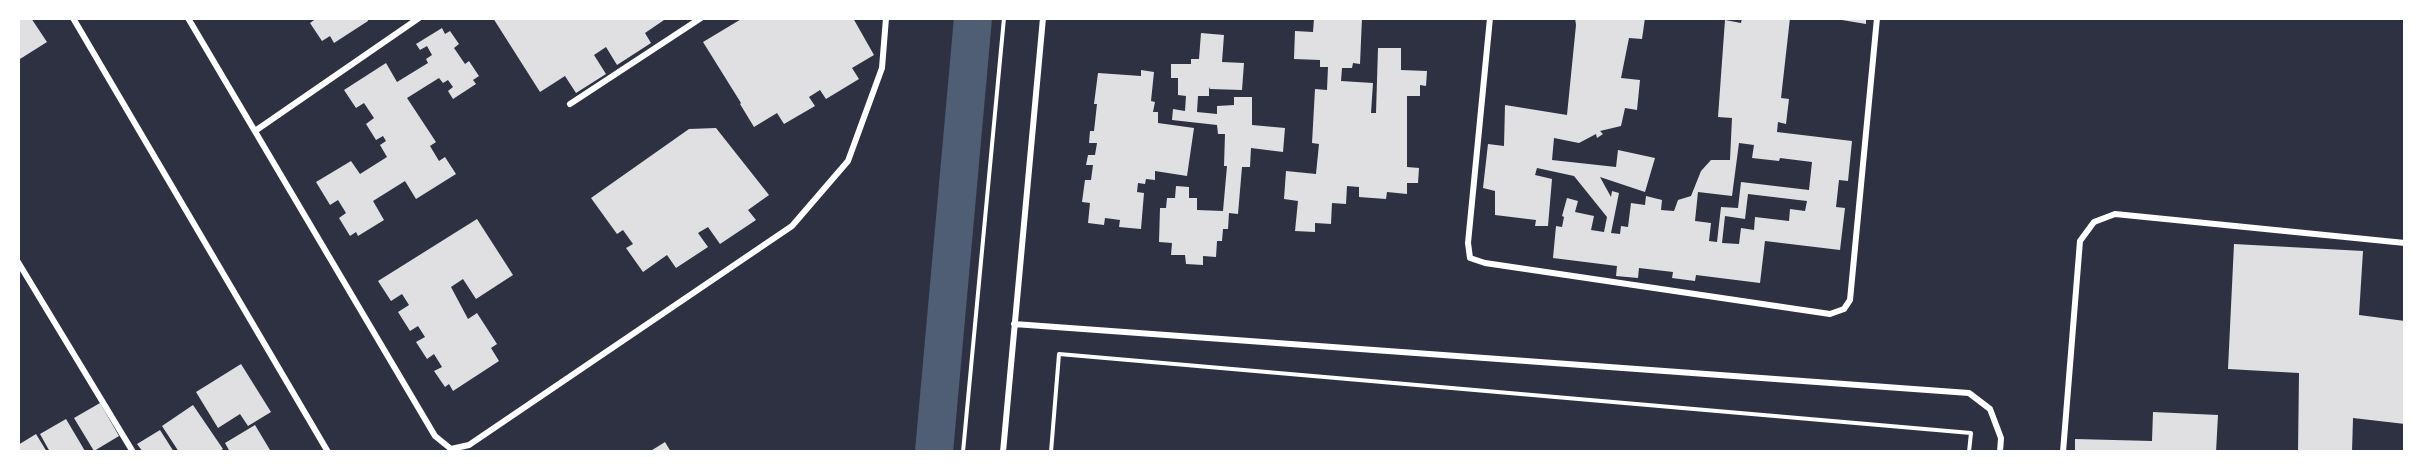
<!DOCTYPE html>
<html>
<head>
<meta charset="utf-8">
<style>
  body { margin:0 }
  #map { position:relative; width:2423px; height:470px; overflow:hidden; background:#2d3142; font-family:"Sofia Sans Condensed",sans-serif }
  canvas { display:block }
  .frame { position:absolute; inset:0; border:20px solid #fff; pointer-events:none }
</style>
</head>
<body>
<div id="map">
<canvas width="2423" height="470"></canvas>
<div class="frame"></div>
</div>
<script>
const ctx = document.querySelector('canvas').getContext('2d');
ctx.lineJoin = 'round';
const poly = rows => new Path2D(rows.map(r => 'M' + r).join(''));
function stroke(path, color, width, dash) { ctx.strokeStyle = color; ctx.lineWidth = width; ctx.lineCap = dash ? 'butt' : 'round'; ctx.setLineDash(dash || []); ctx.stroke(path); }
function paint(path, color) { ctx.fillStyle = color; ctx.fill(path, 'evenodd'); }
const canal = poly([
  [934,452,973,18]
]);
const building = poly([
  [18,18,31,18,47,42,20,59],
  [317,18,367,18,368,21,334,43,330,36,322,41,310,23],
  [493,18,667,18,645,33,651,43,617,65,606,47,594,55,606,74,576,93,565,76,540,92],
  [743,18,853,18,874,55,852,68,859,79,826,99,820,90,809,97,815,106,784,124,777,113,754,127,740,104,741,103,703,42],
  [1314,18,1362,18,1360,64,1353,63,1352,68,1342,68,1341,81,1373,83,1371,113,1376,113,1378,48,1401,48,1401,70,1427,71,1426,86,1420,85,1420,96,1407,96,1407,167,1419,168,1418,183,1407,183,1407,194,1387,192,1386,199,1359,197,1359,187,1347,186,1346,204,1332,203,1331,224,1315,223,1315,232,1295,231,1298,201,1284,199,1286,171,1316,174,1319,144,1312,143,1315,89,1327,90,1328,67,1320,67,1320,60,1294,59,1295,31,1313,32],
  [1575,18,1645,18,1642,39,1629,38,1621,78,1640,80,1637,110,1625,108,1621,126,1600,131,1603,134,1597,138,1596,134,1579,143,1554,138,1552,160,1616,167,1618,150,1655,158,1645,192,1600,177,1611,197,1612,191,1619,193,1611,233,1620,234,1621,226,1628,227,1631,203,1645,205,1646,196,1662,200,1661,210,1674,211,1678,200,1691,196,1701,171,1711,160,1730,160,1732,118,1718,117,1725,20,1741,23,1742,18,1790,18,1781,98,1789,99,1786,124,1778,122,1777,132,1852,141,1848,181,1839,180,1836,207,1845,208,1840,250,1765,241,1760,283,1696,275,1695,281,1672,278,1673,272,1639,268,1638,278,1616,276,1617,266,1553,258,1556,226,1562,227,1564,217,1562,216,1567,198,1578,201,1575,212,1594,216,1591,230,1604,232,1607,217,1574,176,1537,168,1535,175,1552,179,1548,226,1535,226,1536,220,1495,215,1495,191,1483,188,1488,144,1504,146,1505,105,1567,115,1576,25],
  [1739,143,1754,145,1752,158,1779,161,1780,158,1812,162,1809,190,1741,182,1738,208,1721,207,1717,242,1709,241,1711,223,1695,221,1698,192,1732,196],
  [1748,194,1807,201,1805,211,1790,209,1789,221,1755,217,1754,230,1741,228,1739,244,1722,243,1725,216,1745,219],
  [1830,18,1866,18,1866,24],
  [442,28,445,34,450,31,459,44,454,48,465,64,469,61,479,76,473,80,476,84,453,99,448,91,453,87,448,80,443,83,439,78,407,98,436,142,430,146,439,161,445,157,456,174,416,199,405,181,373,201,384,220,358,236,356,232,350,236,339,218,346,213,338,200,330,205,316,182,351,161,360,174,387,157,380,145,386,141,383,136,376,140,366,124,374,118,364,103,356,108,344,90,386,63,397,82,428,63,426,59,432,55,427,46,420,50,416,44],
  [1201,33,1224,35,1222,62,1244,63,1242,90,1210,89,1209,87,1209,96,1198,96,1197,112,1217,114,1217,106,1234,105,1234,97,1252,97,1252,125,1285,128,1283,152,1251,148,1250,167,1242,167,1238,214,1229,213,1228,229,1223,229,1222,241,1217,241,1216,257,1203,256,1203,265,1186,264,1185,255,1171,255,1172,243,1159,242,1160,208,1166,208,1167,198,1175,198,1176,186,1189,187,1189,198,1197,198,1197,210,1223,211,1227,166,1224,166,1225,134,1218,134,1217,125,1172,120,1173,109,1185,111,1186,96,1178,95,1178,78,1171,78,1171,64,1191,64,1191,59,1199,59],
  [1141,70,1154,72,1151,101,1155,102,1153,112,1158,112,1158,123,1194,128,1187,176,1155,171,1155,180,1146,179,1145,184,1138,183,1137,192,1144,193,1141,229,1119,227,1120,220,1105,218,1104,225,1088,223,1090,203,1082,202,1085,180,1091,180,1093,165,1086,165,1088,155,1095,155,1097,143,1089,143,1090,131,1094,131,1097,104,1094,104,1098,73,1141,76],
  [716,128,769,195,748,210,756,220,720,244,708,227,698,233,708,247,676,268,667,255,643,272,626,248,633,244,623,230,617,234,591,198,689,129],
  [477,219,513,275,476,299,463,279,451,287,468,319,477,313,497,344,491,348,499,361,453,391,449,384,445,387,434,371,442,367,434,354,427,359,416,342,425,337,418,326,410,331,398,312,409,305,402,294,391,301,378,281],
  [2234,244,2363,251,2359,315,2405,321,2405,424,2353,418,2352,452,2298,452,2299,373,2228,369],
  [241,364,271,412,248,426,240,414,218,428,196,392],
  [100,403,119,436,94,451,74,418],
  [193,405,223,449,218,452,179,452,162,426],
  [2153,412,2218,415,2216,452,2075,452,2075,439,2152,441],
  [66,419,85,451,83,452,50,452,40,434],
  [255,425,270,450,266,452,230,452,225,443],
  [160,430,174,452,143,452,137,444],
  [36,434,47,452,18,452,18,445],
  [665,442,671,452,649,452]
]);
const path = poly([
  [963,452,1004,18],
  [1051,452,1059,354,1971,433,1969,452]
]);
const minor = poly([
  [73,18,328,452],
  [188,18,435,436,451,449,469,445,792,226,848,161,882,68,886,18],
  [1490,18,1468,243,1470,258,1485,263,1830,314,1844,309,1850,300,1877,18],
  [570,104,701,18],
  [255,131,419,18],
  [18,262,133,452],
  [1014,324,1969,393,1990,409,2001,438,2000,452],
  [1003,452,1043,18],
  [2063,452,2080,241,2094,222,2115,214,2405,243]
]);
stroke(canal, '#4f5d75', 38);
paint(building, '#e0e0e3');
stroke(path, '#fff', 4);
stroke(minor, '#fff', 6);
</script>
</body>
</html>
